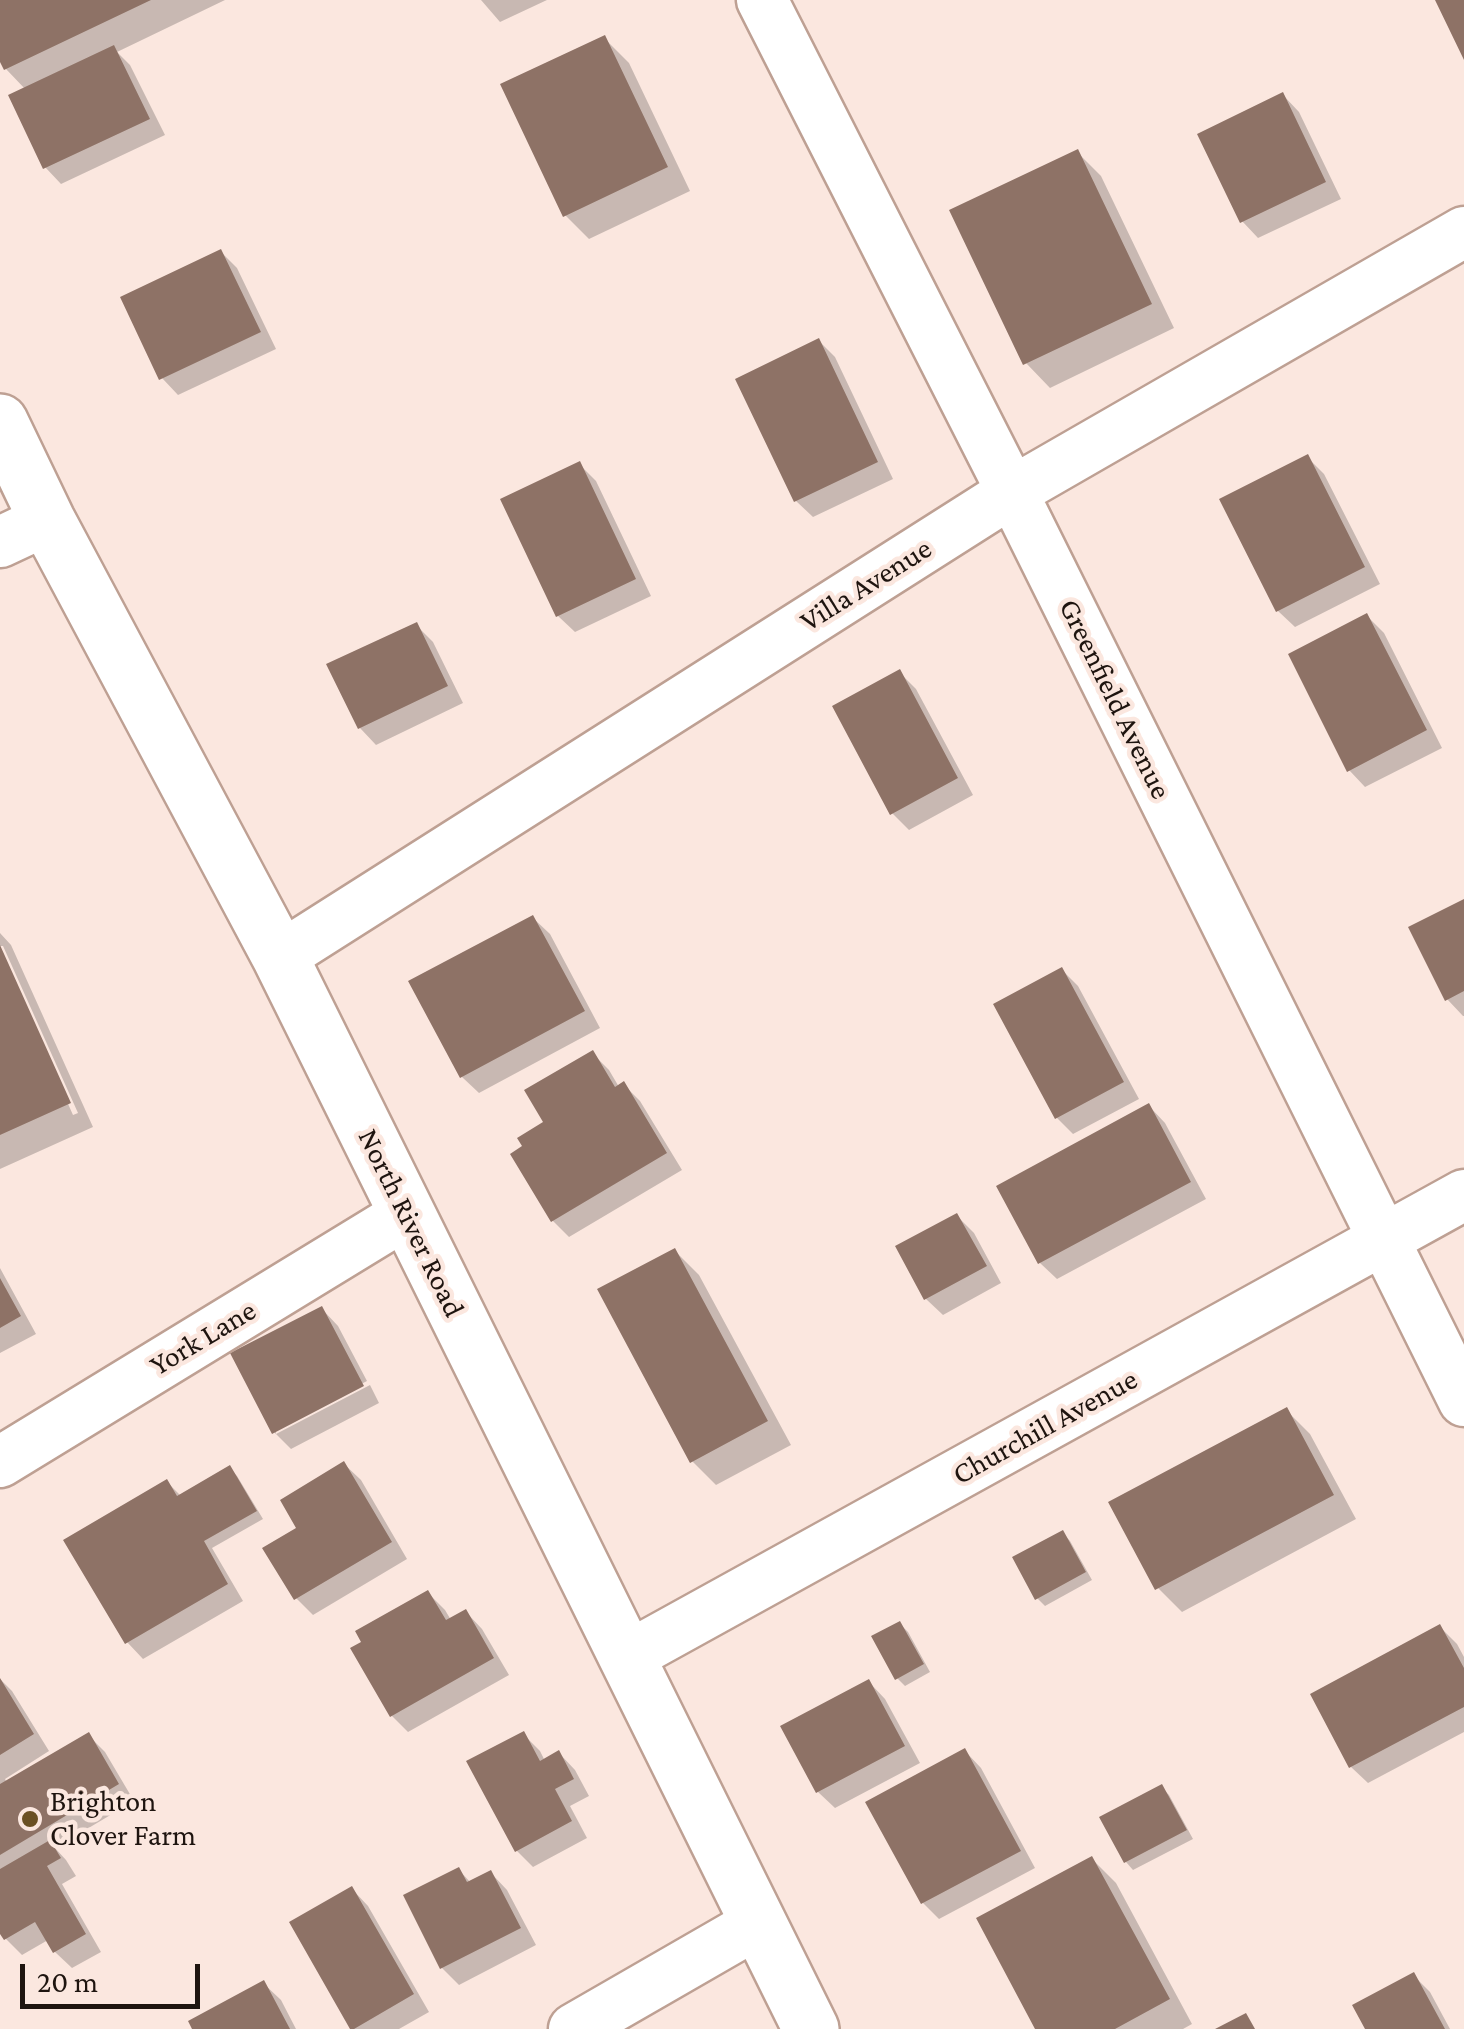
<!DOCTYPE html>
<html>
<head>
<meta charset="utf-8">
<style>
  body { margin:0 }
  #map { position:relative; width:1464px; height:2029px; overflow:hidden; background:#fbe7df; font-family:"Crimson Pro",serif }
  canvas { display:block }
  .scale { position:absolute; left:20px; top:1964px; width:180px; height:45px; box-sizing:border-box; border:5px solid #1e140f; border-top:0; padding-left:12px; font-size:30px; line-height:35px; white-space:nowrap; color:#1e140f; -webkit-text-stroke:8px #fbe7df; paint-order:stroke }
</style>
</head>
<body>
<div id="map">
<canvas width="1464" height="2029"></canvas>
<div class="scale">20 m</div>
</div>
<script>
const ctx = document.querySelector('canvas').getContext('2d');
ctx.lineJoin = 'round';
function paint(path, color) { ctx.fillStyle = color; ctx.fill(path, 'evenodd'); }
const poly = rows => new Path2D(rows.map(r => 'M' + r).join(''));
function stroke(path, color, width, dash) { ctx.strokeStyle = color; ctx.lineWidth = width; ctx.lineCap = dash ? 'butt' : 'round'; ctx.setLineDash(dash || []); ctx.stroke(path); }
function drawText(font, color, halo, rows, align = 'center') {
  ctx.font = font + ' "Crimson Pro",serif'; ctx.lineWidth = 9; ctx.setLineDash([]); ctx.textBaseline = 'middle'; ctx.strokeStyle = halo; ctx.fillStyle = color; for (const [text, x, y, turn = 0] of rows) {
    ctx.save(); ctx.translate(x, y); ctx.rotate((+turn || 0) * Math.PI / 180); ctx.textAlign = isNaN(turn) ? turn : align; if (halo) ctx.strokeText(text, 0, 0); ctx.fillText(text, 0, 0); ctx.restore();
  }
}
const shadow = poly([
  [0,0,225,0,117,52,130,65,165,135,61,184,45,167,26,90,6,69,0,57],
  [481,0,547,0,500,22],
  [604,38,629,63,690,191,589,239,565,215],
  [1283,95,1299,112,1341,199,1258,238,1242,221],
  [1077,152,1101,176,1174,328,1050,388,1026,363],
  [221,252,237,268,276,349,178,395,162,378],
  [819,341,835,357,893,479,813,517,796,501],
  [1307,457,1324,474,1380,584,1295,627,1278,611,1223,500],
  [579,464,596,481,651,596,575,632,558,616],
  [1367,616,1384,633,1442,748,1365,787,1349,770],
  [416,625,433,642,463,703,376,745,360,728],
  [899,672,916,689,973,795,909,830,892,813],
  [1464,901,1464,1016,1463,1016,1447,999],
  [533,918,550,934,600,1028,479,1093,462,1077],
  [0,933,11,945,93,1127,0,1169,0,951,73,1115,78,1113,3,946,0,946],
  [1062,970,1078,986,1139,1099,1073,1134,1057,1118],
  [592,1053,609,1070,619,1087,623,1084,640,1101,682,1170,569,1237,553,1221,547,1123],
  [1149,1106,1165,1123,1206,1199,1057,1279,1040,1263],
  [957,1216,974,1233,1001,1283,943,1315,926,1299,898,1247],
  [675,1251,699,1275,791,1445,716,1485,692,1461],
  [0,1268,36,1334,0,1353],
  [322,1309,338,1326,367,1381,276,1428,276,1434,370,1385,379,1403,291,1449,274,1432],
  [1286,1410,1310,1434,1356,1519,1182,1612,1158,1588],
  [344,1464,361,1480,407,1559,313,1615,296,1598],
  [229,1468,237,1476,263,1519,212,1548,243,1601,143,1659,127,1642,167,1482,181,1496],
  [1063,1533,1070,1541,1092,1580,1045,1606,1037,1598],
  [428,1593,445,1610,451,1620,466,1612,482,1629,509,1675,408,1732,392,1716],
  [900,1624,908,1632,930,1672,905,1686,897,1678],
  [1440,1627,1457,1644,1464,1657,1464,1732,1368,1783,1351,1767],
  [0,1679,12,1691,49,1751,5,1779,7,1783,88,1735,105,1752,134,1801,55,1848,66,1860,76,1876,62,1884,101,1952,72,1968,55,1952,48,1940,22,1955,6,1939,0,1929],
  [869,1682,885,1699,920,1763,835,1808,818,1792],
  [523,1734,540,1751,545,1761,559,1753,575,1770,589,1796,570,1806,587,1838,533,1867,517,1851],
  [965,1751,981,1768,1035,1868,939,1919,923,1903],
  [1161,1787,1169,1795,1193,1839,1133,1870,1126,1862],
  [1092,1859,1116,1883,1192,2024,1183,2029,1038,2029],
  [459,1870,471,1883,491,1873,507,1890,536,1945,459,1985,442,1968,406,1896],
  [352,1889,368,1906,429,2012,399,2029,353,2029],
  [1414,1976,1430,1992,1450,2029,1368,2029],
  [264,1984,281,2000,296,2029,195,2029]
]);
const building = poly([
  [0,0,151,0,4,70,0,62],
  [1435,0,1464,0,1464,60],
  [605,35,668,167,563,217,500,84],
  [114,45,150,119,43,169,8,95],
  [1283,92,1326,182,1240,223,1197,134],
  [1078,149,1152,304,1023,365,949,210],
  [221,249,261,332,159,380,120,297],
  [819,338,878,462,794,502,735,379],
  [1308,454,1365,567,1276,612,1219,499],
  [580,461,636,579,556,617,500,499],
  [1367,613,1427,730,1347,772,1288,654],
  [417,622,448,686,358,729,326,664],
  [900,669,958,778,890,815,832,706],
  [1464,899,1464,991,1445,1001,1408,927],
  [533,915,585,1011,460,1078,408,981],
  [0,945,71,1103,0,1135],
  [1062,967,1124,1082,1055,1119,993,1004],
  [593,1050,615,1087,624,1081,667,1153,551,1222,510,1154,522,1146,517,1138,543,1122,524,1090],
  [1149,1103,1191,1182,1038,1264,996,1186],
  [957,1213,987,1266,924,1300,895,1246],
  [675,1248,768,1421,690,1463,597,1289],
  [0,1278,21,1316,0,1328],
  [322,1306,364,1386,272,1434,230,1353],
  [1287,1407,1334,1495,1155,1590,1108,1502],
  [344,1461,392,1542,294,1600,262,1548,296,1528,280,1500],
  [230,1465,257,1511,204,1541,228,1584,125,1644,63,1540,167,1479,177,1496],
  [1063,1530,1086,1572,1035,1600,1012,1557],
  [428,1590,446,1620,466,1609,494,1658,390,1717,350,1648,361,1642,355,1631],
  [900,1621,924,1664,895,1680,871,1636],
  [1440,1624,1464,1668,1464,1707,1349,1768,1310,1694],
  [0,1678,34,1734,0,1755],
  [869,1679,905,1746,816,1793,780,1726],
  [524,1731,540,1761,559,1750,574,1779,555,1789,572,1821,515,1852,466,1761],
  [89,1732,119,1784,0,1855,0,1784],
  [965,1748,1021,1851,921,1904,865,1802],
  [1162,1784,1187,1830,1124,1863,1099,1817],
  [50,1840,61,1858,47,1866,86,1934,53,1953,35,1922,4,1940,0,1934,0,1869],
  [1092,1856,1170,1999,1115,2029,1035,2029,976,1918],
  [459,1867,467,1882,491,1870,521,1928,440,1969,403,1895],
  [352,1886,414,1994,354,2029,350,2029,289,1922],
  [1414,1972,1445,2029,1365,2029,1352,2005],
  [264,1980,290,2029,192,2029,188,2021],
  [1246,2013,1255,2029,1215,2029]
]);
const street = poly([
  [762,0,1012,492,1464,1401],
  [0,542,47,520],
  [280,957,1012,492,1464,232],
  [0,1462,406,1214],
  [625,1658,1464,1195],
  [574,2029,758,1923]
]);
const secondary = poly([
  [0,422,47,520,280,957,811,2029]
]);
const markers = [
  [30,1819,10,"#6b5023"]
];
const streetNames = [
  ["Villa Avenue",866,585,-32],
  ["Greenfield Avenue",1115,699,64],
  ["North River Road",411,1223,64],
  ["York Lane",203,1338,-31],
  ["Churchill Avenue",1045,1427,-29]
];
const poiNames = [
  ["Brighton",50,1802],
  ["Clover Farm",50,1836]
];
paint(shadow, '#0003');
paint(building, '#8e7266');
stroke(street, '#bea093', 55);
stroke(secondary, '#bea093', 60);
stroke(street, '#fff', 50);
stroke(secondary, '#fff', 55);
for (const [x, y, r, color] of markers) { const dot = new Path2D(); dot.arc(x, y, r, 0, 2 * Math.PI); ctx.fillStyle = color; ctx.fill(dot); stroke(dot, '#fbe7df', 4); }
drawText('30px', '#1e140f', '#fbe7df', streetNames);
drawText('30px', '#1e140f', '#fbe7df', poiNames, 'left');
</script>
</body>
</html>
